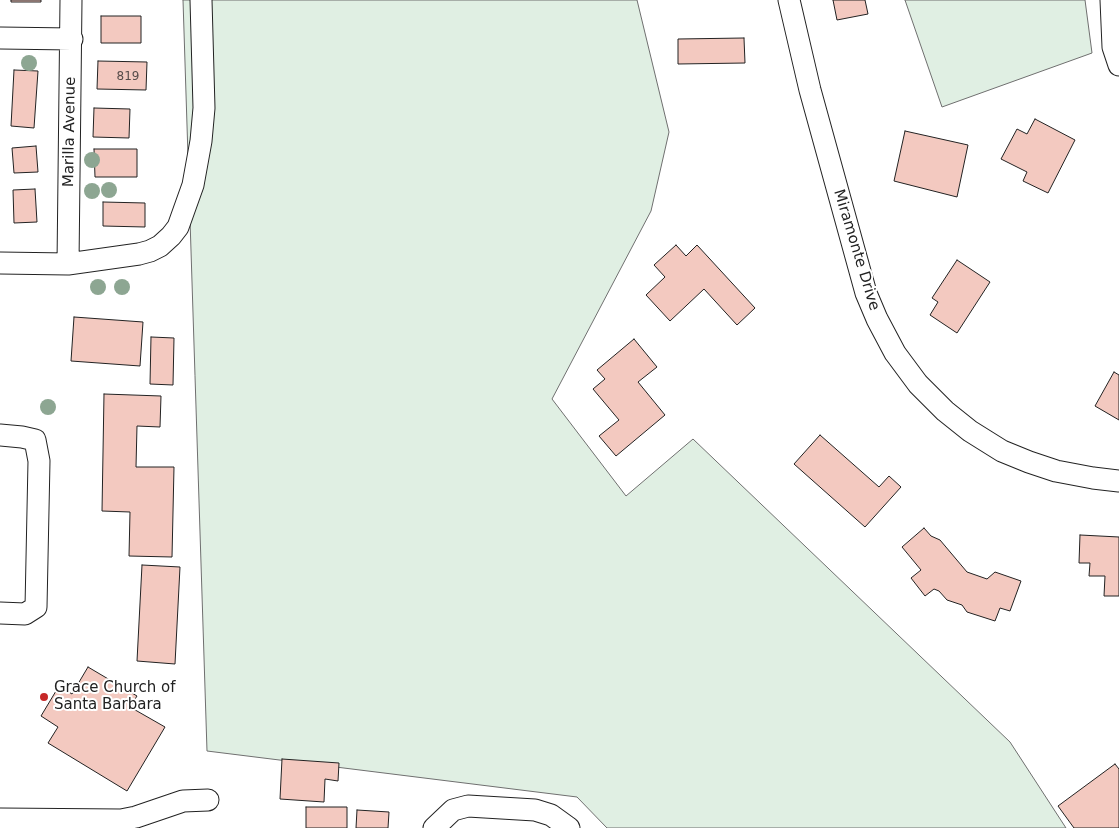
<!DOCTYPE html>
<html>
<head>
<meta charset="utf-8">
<style>
  body { margin:0 }
  canvas { display:block; background:#fff }
</style>
</head>
<body>
<canvas width="1119" height="828"></canvas>
<script>
const ctx = document.querySelector('canvas').getContext('2d');
ctx.lineJoin = 'round';
function paint(path, color) { ctx.fillStyle = color; ctx.fill(path, 'evenodd'); }
const poly = rows => new Path2D(rows.map(r => 'M' + r).join(''));
function stroke(path, color, width, dash) { ctx.strokeStyle = color; ctx.lineWidth = width; ctx.lineCap = dash ? 'butt' : 'round'; ctx.setLineDash(dash || []); ctx.stroke(path); }
function drawText(font, color, halo, rows, align = 'center') {
  ctx.font = font + ' "DejaVu Sans",sans-serif'; ctx.lineWidth = 4; ctx.setLineDash([]); ctx.textBaseline = 'middle'; ctx.strokeStyle = halo; ctx.fillStyle = color; for (const [text, x, y, turn = 0] of rows) {
    ctx.save(); ctx.translate(x, y); ctx.rotate((+turn || 0) * Math.PI / 180); ctx.textAlign = isNaN(turn) ? turn : align; if (halo) ctx.strokeText(text, 0, 0); ctx.fillText(text, 0, 0); ctx.restore();
  }
}
const green = poly([
  [183,0,637,0,669,132,651,211,552,399,626,496,693,439,1010,742,1066,828,607,828,577,797,207,751,183,0],
  [905,0,1085,0,1092,53,942,107,905,0]
]);
const building = poly([
  [11,0,41,0,41,2,11,2,11,0],
  [833,0,865,0,868,14,837,20,833,0],
  [101,16,141,16,141,43,101,43,101,16],
  [744,38,745,63,678,64,678,39,744,38],
  [98,61,147,62,146,90,97,89,98,61],
  [14,70,38,71,34,128,11,126,14,70],
  [94,108,130,109,129,138,93,137,94,108],
  [1035,119,1075,140,1048,193,1023,181,1027,172,1001,159,1017,129,1027,134,1035,119],
  [905,131,968,145,957,197,894,181,905,131],
  [36,146,38,172,14,173,12,148,36,146],
  [94,149,137,149,137,177,95,177,94,149],
  [35,189,37,222,14,223,13,190,35,189],
  [103,202,145,203,145,227,103,226,103,202],
  [676,245,686,256,697,245,755,308,737,325,704,289,670,321,646,295,665,277,654,265,676,245],
  [957,260,990,282,957,333,930,315,938,302,932,298,957,260],
  [74,317,143,322,140,366,71,361,74,317],
  [151,337,174,338,173,385,150,384,151,337],
  [634,339,657,367,638,382,665,415,616,456,599,436,619,420,593,389,605,379,597,370,634,339],
  [1114,372,1119,375,1119,420,1095,406,1114,372],
  [104,394,161,396,160,427,137,426,136,467,174,467,172,557,129,556,130,512,102,511,104,394],
  [820,435,879,487,889,476,901,487,865,527,794,464,820,435],
  [924,528,931,536,940,540,967,572,987,579,995,572,1021,581,1010,611,1000,608,995,621,967,612,962,605,947,600,939,591,934,589,925,596,911,578,921,570,902,547,924,528],
  [1080,535,1119,537,1119,596,1104,596,1105,576,1089,576,1090,563,1079,563,1080,535],
  [142,565,180,567,175,664,137,661,142,565],
  [88,667,137,696,130,707,165,727,127,791,48,743,58,727,41,716,59,686,72,694,88,667],
  [282,759,339,763,338,781,325,779,324,802,280,799,282,759],
  [1115,764,1119,769,1119,828,1074,828,1058,806,1115,764],
  [306,807,347,807,347,828,306,828,306,807],
  [357,810,389,812,388,828,356,828,357,810]
]);
const minor = poly([
  [789,0,810,90,866,293,877,319,895,353,918,384,945,411,970,431,1002,451,1029,462,1056,471,1093,478,1119,481],
  [1111,0,1113,47,1119,65],
  [0,38,72,39],
  [0,263,68,264,139,254,150,251,160,246,171,236,178,227,193,185,201,141,204,108,201,0],
  [68,264,71,0],
  [0,435,22,437,35,440,39,461,36,607,25,614,0,613],
  [0,819,121,820,136,817,183,801,208,800],
  [434,828,453,810,468,806,535,810,551,815,569,828]
]);
const trees = [
  [29,63],
  [92,160],
  [109,190],
  [92,191],
  [98,287],
  [122,287],
  [48,407]
];
const markers = [
  [44,697,5,"#c62828"]
];
const numberNames = [
  ["819",128,77]
];
const streetNames = [
  ["Marilla Avenue",70,132,-89],
  ["Miramonte Drive",856,250,73]
];
const poiNames = [
  ["Grace Church of",54,688],
  ["Santa Barbara",54,705]
];
paint(green, '#e0efe3');
stroke(green, '#6f6f6f', 1);
paint(building, '#f3c9c0');
stroke(building, '#222', 1);
stroke(minor, '#222', 23);
stroke(minor, '#fff', 21);
ctx.fillStyle = '#8da692';
for (const [x, y] of trees) { ctx.beginPath(); ctx.arc(x, y, 8, 0, 2 * Math.PI); ctx.fill(); }
for (const [x, y, r, color] of markers) { const dot = new Path2D(); dot.arc(x, y, r, 0, 2 * Math.PI); ctx.fillStyle = color; ctx.fill(dot); stroke(dot, '#fff', 2); }
drawText('12px', '#564c4a', null, numberNames);
drawText('15px', '#222', '#fff', streetNames);
drawText('15px', '#222', '#fff', poiNames, 'left');
</script>
</body>
</html>
